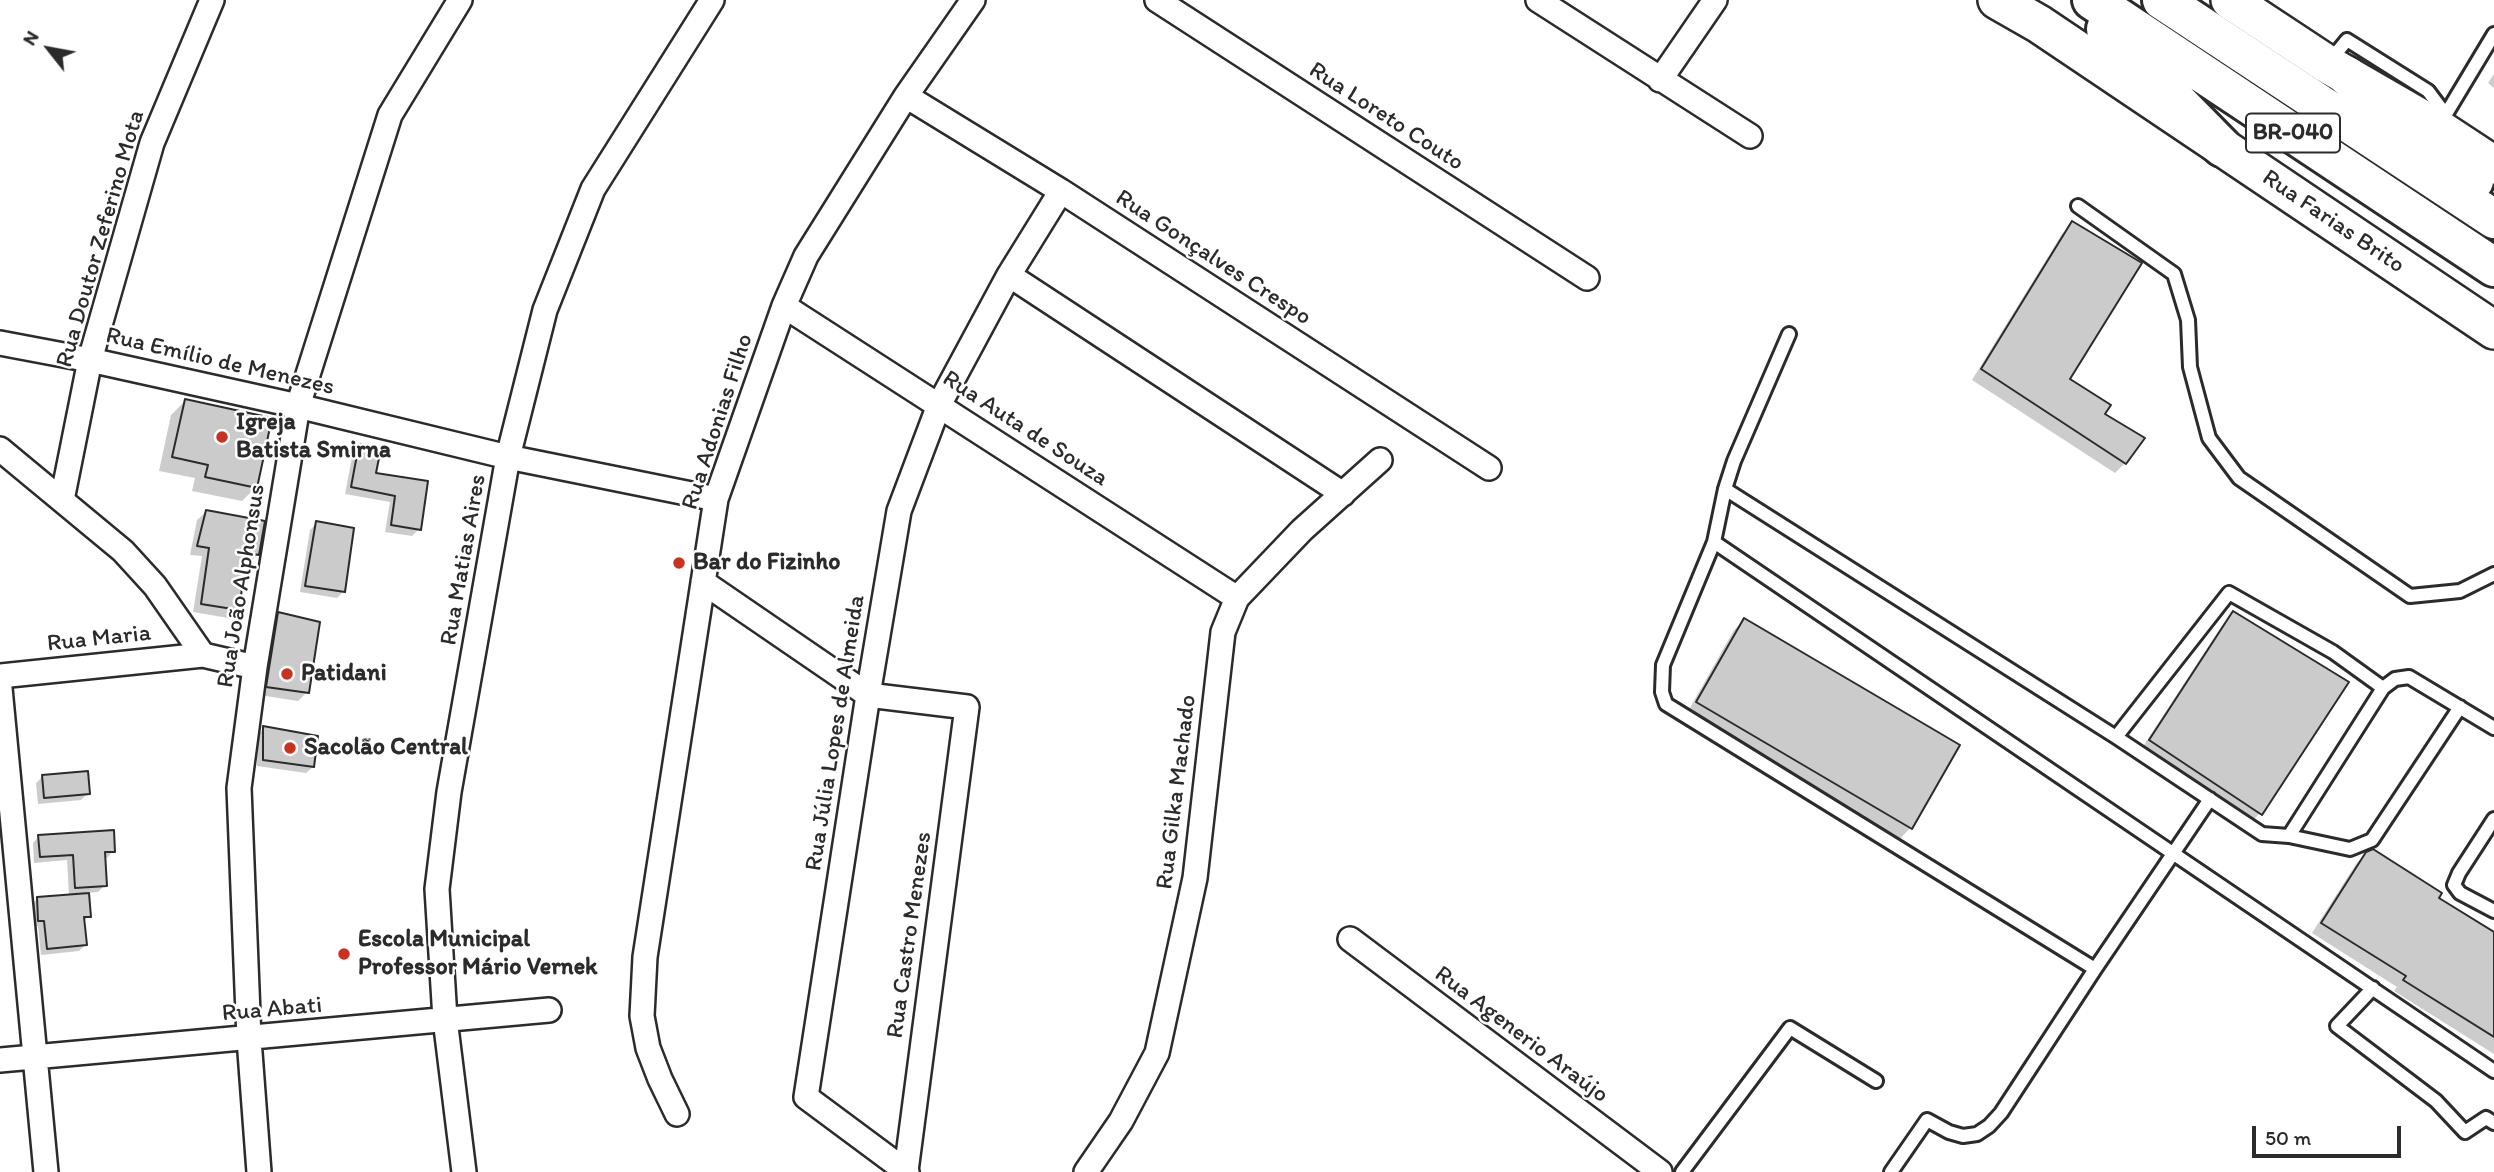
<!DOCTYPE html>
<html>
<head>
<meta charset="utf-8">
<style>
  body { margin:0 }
  #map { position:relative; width:2494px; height:1172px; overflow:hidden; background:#fff; font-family:Itim,sans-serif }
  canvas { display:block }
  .north { position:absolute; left:14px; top:14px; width:70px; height:70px; -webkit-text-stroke:5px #fff; paint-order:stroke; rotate:301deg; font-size:19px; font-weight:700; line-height:28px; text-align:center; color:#2b2b2b }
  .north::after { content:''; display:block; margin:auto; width:24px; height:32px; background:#2b2b2b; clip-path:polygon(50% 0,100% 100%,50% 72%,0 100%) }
  .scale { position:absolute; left:2252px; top:1126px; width:149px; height:32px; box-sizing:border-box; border:4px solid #2b2b2b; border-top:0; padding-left:9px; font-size:21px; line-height:24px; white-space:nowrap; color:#2b2b2b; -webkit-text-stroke:5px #fff; paint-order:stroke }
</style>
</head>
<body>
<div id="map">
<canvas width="2494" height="1172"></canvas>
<div class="north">N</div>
<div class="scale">50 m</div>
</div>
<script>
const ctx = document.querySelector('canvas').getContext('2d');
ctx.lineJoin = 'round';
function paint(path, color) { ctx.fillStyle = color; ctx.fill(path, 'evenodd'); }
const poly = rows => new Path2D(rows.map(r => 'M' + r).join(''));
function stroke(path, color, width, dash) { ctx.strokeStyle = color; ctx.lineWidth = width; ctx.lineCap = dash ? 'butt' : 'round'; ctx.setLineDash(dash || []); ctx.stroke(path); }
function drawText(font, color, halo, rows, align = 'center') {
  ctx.font = font + ' Itim,sans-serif'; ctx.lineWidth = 5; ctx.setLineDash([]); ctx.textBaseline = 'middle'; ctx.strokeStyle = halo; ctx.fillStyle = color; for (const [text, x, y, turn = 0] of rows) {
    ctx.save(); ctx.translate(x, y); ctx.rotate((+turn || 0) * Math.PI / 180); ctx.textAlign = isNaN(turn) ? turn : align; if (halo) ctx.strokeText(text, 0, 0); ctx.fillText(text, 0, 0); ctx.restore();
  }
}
const shadow = poly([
  [2494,74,2494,88,2488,83],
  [2072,224,2067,380,2103,415,2125,463,2115,473,1972,380,2062,234],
  [185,401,256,487,242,501,192,491,195,478,159,471,171,415],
  [360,445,374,475,426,482,419,529,412,536,385,532,390,502,345,494,353,452],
  [206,512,258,554,249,563,244,562,237,609,228,618,193,612,202,556,190,555,197,520],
  [317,523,344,591,337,598,300,592,310,530],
  [2233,613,2260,813,2250,824,2140,751,2223,624],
  [279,614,307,692,298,701,259,695,270,622],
  [1744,620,1958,745,1910,828,1900,839,1687,713,1734,630],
  [264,728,313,767,306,773,257,766,258,735],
  [43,776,88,793,81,800,38,804,36,783],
  [39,836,113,851,107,858,103,858,105,885,98,892,87,893,89,916,83,922,85,945,79,951,41,955,38,926,32,927,31,906,37,899,69,896,67,860,34,863,33,843],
  [2367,853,2494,933,2494,1054,2394,991,2397,987,2312,933,2356,864]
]);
const building = poly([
  [2072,221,2142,263,2070,379,2111,405,2105,414,2145,438,2126,464,1981,369,2072,221],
  [185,399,272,418,257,488,205,477,208,465,172,457,185,399],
  [359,444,381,448,376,473,428,481,421,530,391,525,395,496,351,487,359,444],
  [206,510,265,521,259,555,247,553,239,610,201,604,209,548,197,546,206,510],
  [316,521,354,528,345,592,305,586,316,521],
  [2233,611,2349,682,2262,815,2149,740,2233,611],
  [278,612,320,622,309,693,266,687,278,612],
  [1744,618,1960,745,1912,829,1696,702,1744,618],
  [263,726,318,736,314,767,263,760,263,726],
  [88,771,90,794,44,798,42,775,88,771],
  [114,830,115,852,105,852,107,886,75,888,73,855,40,857,38,835,114,830],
  [2373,849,2442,893,2439,898,2494,932,2494,1037,2403,980,2406,976,2321,923,2366,852,2373,849],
  [89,893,91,917,84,917,87,945,47,949,44,921,38,921,37,897,89,893]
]);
const service = poly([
  [2329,62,2347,40,2428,91,2446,115],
  [2443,119,2494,34],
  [2078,206,2174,274,2188,320,2190,367,2209,438,2239,478,2410,596,2460,591,2494,574],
  [1789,334,1734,461,1725,489,1714,542,1663,665,1662,692,1666,704,2095,969],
  [1725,489,2116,737,2262,834,2289,836,2383,688,2395,679,2409,677,2494,728],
  [1714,542,2494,1071],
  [2116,737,2229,593,2333,652,2383,688],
  [2494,819,2459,873,2454,885,2460,893,2494,911],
  [2289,836,2350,849,2372,840,2460,707],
  [2373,988,2337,1026,2436,1101,2465,1132,2486,1118,2494,1123],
  [1682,1172,1790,1028,1876,1081],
  [1891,1172,1927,1120,1949,1132,1963,1136,1977,1134,1989,1126,2001,1113,2095,969,2210,799]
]);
const minor = poly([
  [1157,0,1587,278],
  [1538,0,1750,136],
  [1660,80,1715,0],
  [906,96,1061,191,1489,468],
  [1009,275,1343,494],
  [784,306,1237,598],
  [0,343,90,360,298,406,508,457,716,499],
  [0,449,123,551,155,586,203,655],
  [62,500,90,360,152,143,212,0],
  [703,582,868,695,967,707,906,1171],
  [0,676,203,655,255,667],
  [0,688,46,1172],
  [1350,939,1660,1172],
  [0,1060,549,1010],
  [677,1114,660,1079,648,1048,642,1016,645,957,716,499,784,306,806,256,906,96,973,0],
  [259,1172,249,1039,239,788,255,667,298,406,390,115,460,0],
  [464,1172,445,1019,437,889,449,792,508,457,545,310,593,189,712,0],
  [907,1172,806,1097,868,695,899,511,939,405,1009,275,1061,191],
  [1086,1172,1121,1121,1157,1053,1195,878,1223,632,1237,598,1302,530,1380,460]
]);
const primary = poly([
  [1997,0,2039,24,2494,330],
  [2230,0,2327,64,2436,127,2494,165]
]);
const motorway = poly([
  [2092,0,2494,267],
  [2162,0,2494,219],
  [2106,29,2222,147],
  [2347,76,2474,181]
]);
const markers = [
  [222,437,7,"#c8321e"],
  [679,563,7,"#c8321e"],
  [287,674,7,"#c8321e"],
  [290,748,7,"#c8321e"],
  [344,954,7,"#c8321e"]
];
const shields = [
  [2293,133,94]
];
const shieldNames = [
  ["BR-040",2293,133]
];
const streetNames = [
  ["Rua Loreto Couto",1386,117,33],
  ["Rua Farias Brito",2333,222,34],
  ["Rua Doutor Zeferino Mota",101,239,-74],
  ["Rua Gonçalves Crespo",1213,258,33],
  ["Rua Emílio de Menezes",220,362,13],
  ["Rua Adonias Filho",718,422,-72],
  ["Rua Auta de Souza",1025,429,33],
  ["Rua Matias Aires",464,560,-80],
  ["Rua João Alphonsus",242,586,-81],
  ["Rua Maria",99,639,-6],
  ["Rua Júlia Lopes de Almeida",836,733,-81],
  ["Rua Gilka Machado",1177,792,-83],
  ["Rua Castro Menezes",910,935,-82],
  ["Rua Abati",272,1010,-5],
  ["Rua Agenerio Araújo",1521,1035,37]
];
const poiNames = [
  ["Igreja",236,423],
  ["Batista Smirna",236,451],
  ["Bar do Fizinho",693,563],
  ["Patidani",301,674],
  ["Sacolão Central",304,748],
  ["Escola Municipal",358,940],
  ["Professor Mário Vernek",358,968]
];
paint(shadow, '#0003');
paint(building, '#cbcbcb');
stroke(building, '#2b2b2b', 2);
stroke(service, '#2b2b2b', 18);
stroke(minor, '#2b2b2b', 28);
stroke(primary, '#2b2b2b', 42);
stroke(motorway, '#2b2b2b', 44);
stroke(service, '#fff', 12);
stroke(minor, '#fff', 23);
stroke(primary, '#fff', 37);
stroke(motorway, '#fff', 38);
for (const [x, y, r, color] of markers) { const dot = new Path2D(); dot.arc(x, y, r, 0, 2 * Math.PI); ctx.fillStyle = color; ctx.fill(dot); stroke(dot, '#fff', 2.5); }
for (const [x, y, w] of shields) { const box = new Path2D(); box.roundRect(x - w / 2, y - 19.5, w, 39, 5); ctx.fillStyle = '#fff'; ctx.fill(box); stroke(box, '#2b2b2b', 2); }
drawText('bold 23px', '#2b2b2b', null, shieldNames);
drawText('24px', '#2b2b2b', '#fff', streetNames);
drawText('bold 24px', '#2b2b2b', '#fff', poiNames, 'left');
</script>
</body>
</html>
